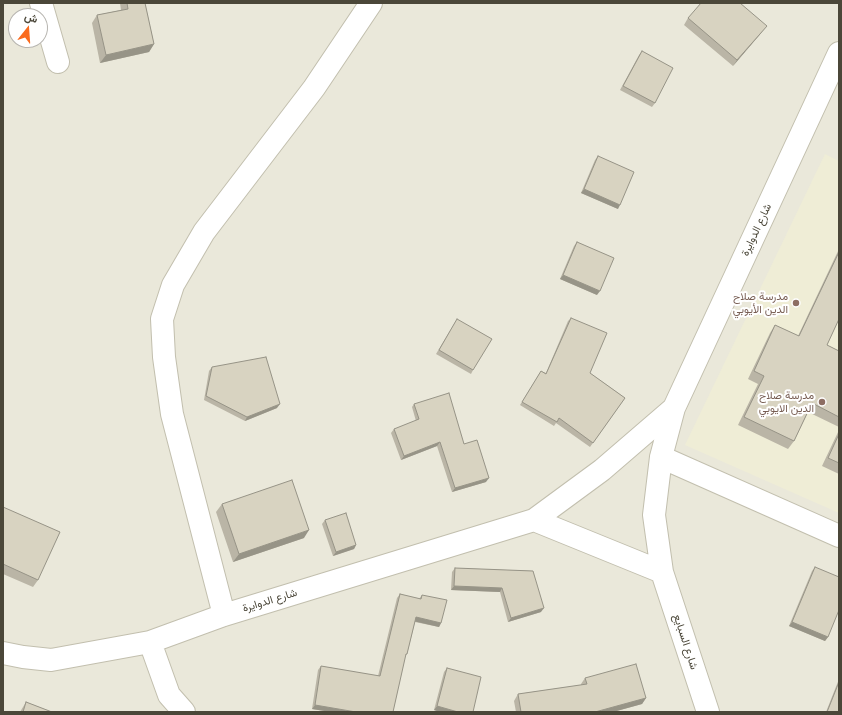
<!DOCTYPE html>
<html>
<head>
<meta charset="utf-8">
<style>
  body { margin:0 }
  #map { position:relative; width:842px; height:715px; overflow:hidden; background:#f6f5ec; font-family:Poppins,Vazirmatn,sans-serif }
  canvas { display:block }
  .frame { position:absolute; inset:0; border:4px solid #4b4739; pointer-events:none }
  .north { position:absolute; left:8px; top:8px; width:40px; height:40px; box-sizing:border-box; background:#fff; border:1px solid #b7b5b0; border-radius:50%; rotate:17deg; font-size:11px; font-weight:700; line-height:16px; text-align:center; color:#4b4739 }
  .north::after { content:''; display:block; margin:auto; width:14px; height:18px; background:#fa6b1e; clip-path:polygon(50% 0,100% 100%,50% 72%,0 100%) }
</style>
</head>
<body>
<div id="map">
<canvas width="842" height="715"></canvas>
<div class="frame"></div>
<div class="north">ش</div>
</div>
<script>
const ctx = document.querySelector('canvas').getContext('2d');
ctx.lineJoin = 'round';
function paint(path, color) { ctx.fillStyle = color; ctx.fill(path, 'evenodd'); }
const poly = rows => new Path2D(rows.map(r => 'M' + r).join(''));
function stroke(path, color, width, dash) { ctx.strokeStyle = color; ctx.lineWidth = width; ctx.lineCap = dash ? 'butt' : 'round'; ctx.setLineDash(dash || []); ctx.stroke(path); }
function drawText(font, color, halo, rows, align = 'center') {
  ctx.font = font + ' Poppins,Vazirmatn,sans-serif'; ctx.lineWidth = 4; ctx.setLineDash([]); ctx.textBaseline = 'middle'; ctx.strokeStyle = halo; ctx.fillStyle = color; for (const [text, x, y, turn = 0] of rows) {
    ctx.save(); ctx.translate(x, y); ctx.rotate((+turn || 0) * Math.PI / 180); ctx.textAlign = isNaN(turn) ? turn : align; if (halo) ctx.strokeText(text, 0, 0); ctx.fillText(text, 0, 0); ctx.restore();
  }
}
const residential = poly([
  [3,3,839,3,839,712,3,712],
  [16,16,40,16,40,40,16,40]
]);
const education = poly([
  [825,154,839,161,839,513,685,445]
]);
const street = poly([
  [41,3,58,62],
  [661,457,839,536],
  [534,520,662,572],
  [224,615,172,414,164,357,162,319,173,285,204,232,314,88,371,3],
  [150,642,169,695,184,712],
  [3,653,23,657,51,660,150,642,224,615,534,520,602,470,674,408],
  [708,712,662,572,654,515,661,457,674,408,839,53]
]);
const wall = poly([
  [120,3,145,3,154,44,149,52,100,63,92,23,97,15,121,10],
  [688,18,762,32,733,66,684,25],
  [642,51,655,103,652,107,620,90,639,55],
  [598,156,618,209,581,193,595,160],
  [577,242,597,295,560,279,574,246],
  [839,249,839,319,827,345,839,351,839,427,808,412,794,441,788,449,738,425,758,384,748,379,770,333,775,325,798,336],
  [571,318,590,373,625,398,590,447,556,423,554,426,520,405,541,371,546,373,568,321],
  [457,319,473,370,471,374,436,354],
  [212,367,277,408,245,421,204,400,209,371],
  [414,404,464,444,486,482,452,492,437,446,401,460,391,433,394,429,416,421,412,407],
  [839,430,839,474,822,466],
  [222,504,304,538,233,562,216,512],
  [3,507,38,580,33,587,3,574],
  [325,520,356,545,354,549,333,556,322,524],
  [815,567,828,637,825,641,789,626,812,571],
  [455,568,533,571,541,612,508,622,500,592,451,590,452,572],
  [400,594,419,599,422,595,441,623,439,627,415,622,407,654,405,656,393,712,331,712,312,709,318,670,321,666,378,676,397,598],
  [447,668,473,712,440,712,434,710,444,672],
  [585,678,646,698,642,704,613,712,516,712,514,701,518,694,581,685,581,684],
  [839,679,839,712,826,712],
  [26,702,52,712,20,712]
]);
const shadedWall = poly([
  [767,26,762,32,733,66,737,60],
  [154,44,149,52,100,63,106,55],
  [584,189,620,205,618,209,581,193],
  [563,275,600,291,597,295,560,279],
  [280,404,277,408,245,421,247,417],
  [440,442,437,446,401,460,404,456],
  [489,478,486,482,452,492,455,488],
  [309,530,304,538,233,562,239,554],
  [356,545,354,549,333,556,336,552],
  [454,586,502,588,500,592,451,590],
  [544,608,541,612,508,622,511,618],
  [416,617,441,623,439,627,413,621],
  [792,622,828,637,825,641,789,626],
  [646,698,642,704,613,712,595,712],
  [315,705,356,712,331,712,312,709],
  [437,706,458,712,440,712,434,710]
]);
const building = poly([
  [127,3,145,3,154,44,106,55,97,15,128,9,127,3],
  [701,3,740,3,767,26,737,60,688,18,701,3],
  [642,51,673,68,655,103,623,86,642,51],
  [598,156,634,172,620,205,584,189,598,156],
  [577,242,614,258,600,291,563,275,577,242],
  [839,252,839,319,827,345,839,351,839,417,812,403,794,441,744,417,764,376,754,371,775,325,799,336,839,252],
  [571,318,607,333,590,373,625,398,593,443,559,418,557,422,522,402,541,371,546,374,571,318],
  [457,319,492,339,473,370,439,350,457,319],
  [266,357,280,404,247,417,206,396,212,367,266,357],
  [449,393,464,444,477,440,489,478,455,488,440,442,404,456,394,429,419,419,414,404,449,393],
  [839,434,839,463,828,458,839,434],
  [292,480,309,530,239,554,222,504,292,480],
  [3,507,60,532,38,580,3,564,3,507],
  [346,513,356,545,336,552,325,520,346,513],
  [815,567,839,577,839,610,828,637,792,622,815,567],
  [455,568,533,571,544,608,511,618,502,588,454,586,455,568],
  [400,594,421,599,422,595,447,600,441,623,416,617,407,654,406,654,393,712,356,712,315,705,321,666,380,676,400,594],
  [636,664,646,698,595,712,521,712,518,694,587,684,585,678,636,664],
  [447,668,481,677,473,712,458,712,437,706,447,668],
  [839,682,839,712,827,712,839,682],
  [26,702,52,712,23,712,26,702]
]);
const markers = [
  [796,303,4,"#8d6e63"],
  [822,402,4,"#8d6e63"]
];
const streetNames = [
  ["شارع الدوايرة",757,230,-65],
  ["شارع الدوايرة",270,601,-17],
  ["شارع السبايع",685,642,72]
];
const educationNames = [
  ["مدرسة صلاح",788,297],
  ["الدين الأيوبي",788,310],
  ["مدرسة صلاح",814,396],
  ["الدين الايوبي",814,409]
];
paint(residential, '#eae8da');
paint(education, '#efedd6');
stroke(street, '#c2bfae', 24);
stroke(street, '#fff', 22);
paint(wall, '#bab5a6');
paint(shadedWall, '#979487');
paint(building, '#d8d3c1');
stroke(building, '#979487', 1);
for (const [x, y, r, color] of markers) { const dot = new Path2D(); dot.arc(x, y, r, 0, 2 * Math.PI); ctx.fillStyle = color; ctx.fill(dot); stroke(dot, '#fff', 1.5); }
drawText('11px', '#4b4739', '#fff', streetNames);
drawText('11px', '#785e54', '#fff', educationNames, 'right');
</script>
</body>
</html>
